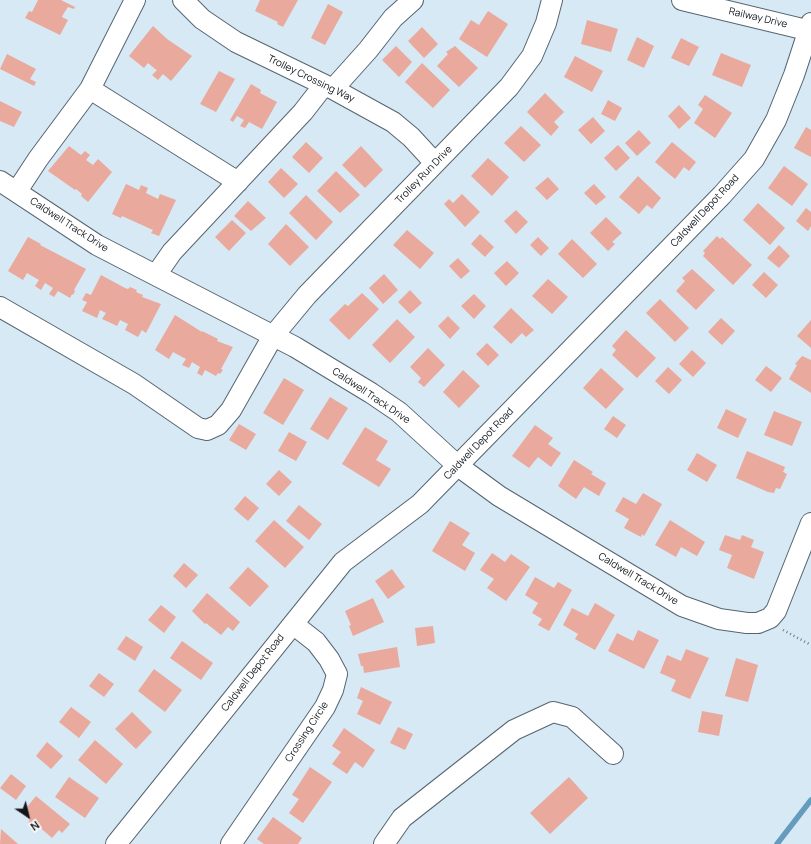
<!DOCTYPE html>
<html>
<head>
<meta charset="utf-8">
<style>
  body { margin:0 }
  #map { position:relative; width:811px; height:844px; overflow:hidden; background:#d7e9f5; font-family:Manrope,sans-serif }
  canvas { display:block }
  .north { position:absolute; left:8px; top:796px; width:40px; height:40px; -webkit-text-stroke:3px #fff; paint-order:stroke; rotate:145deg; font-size:11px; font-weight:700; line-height:16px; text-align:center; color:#10161a }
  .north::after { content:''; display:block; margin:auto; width:14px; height:18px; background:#10161a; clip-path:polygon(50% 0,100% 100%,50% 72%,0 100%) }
</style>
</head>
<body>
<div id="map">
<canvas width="811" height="844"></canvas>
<div class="north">N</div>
</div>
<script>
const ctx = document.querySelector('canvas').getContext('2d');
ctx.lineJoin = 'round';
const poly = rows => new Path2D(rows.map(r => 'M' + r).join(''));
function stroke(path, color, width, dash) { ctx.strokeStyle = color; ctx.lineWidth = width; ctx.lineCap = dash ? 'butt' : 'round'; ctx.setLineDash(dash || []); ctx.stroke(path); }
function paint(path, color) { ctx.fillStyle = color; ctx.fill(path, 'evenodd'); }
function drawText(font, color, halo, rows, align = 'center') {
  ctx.font = font + ' Manrope,sans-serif'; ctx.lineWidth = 3; ctx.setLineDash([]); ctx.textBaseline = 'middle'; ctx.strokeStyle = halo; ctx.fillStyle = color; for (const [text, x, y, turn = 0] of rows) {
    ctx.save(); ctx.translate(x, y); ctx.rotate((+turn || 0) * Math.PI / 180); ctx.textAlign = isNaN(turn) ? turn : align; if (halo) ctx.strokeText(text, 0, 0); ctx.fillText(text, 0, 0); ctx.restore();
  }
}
const stream = poly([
  [777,844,811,800]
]);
const building = poly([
  [38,0,61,0,75,7,74,9,68,7,64,13,62,17,68,20,60,35,25,18,29,11,32,12],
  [260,0,298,0,283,27,277,24,278,22,255,11],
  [328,4,343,12,325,45,311,38],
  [488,11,508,24,487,57,459,39,471,20,479,25],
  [587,20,618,29,611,52,581,44],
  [153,26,167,39,192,56,171,81,163,74,158,80,152,75,157,70,155,69,148,63,144,68,129,56],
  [422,27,438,44,424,58,408,41],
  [637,37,654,46,644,68,627,60],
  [681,38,699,47,689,66,671,58],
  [396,46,412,62,399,77,382,60],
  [455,46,478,68,459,87,437,66,448,54,446,52],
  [721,53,751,65,742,87,712,75],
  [7,54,36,69,30,79,36,82,34,86,0,69],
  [575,56,603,71,592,92,564,77],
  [422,63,450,90,433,108,405,82],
  [219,71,235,79,216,112,200,104],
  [251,84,261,90,260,93,277,102,262,129,249,122,245,128,240,126,244,120,237,116,233,122,230,120],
  [545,93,564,112,554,122,559,127,551,136,527,112],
  [705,95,732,113,715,138,694,123,703,109,698,105],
  [608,100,622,108,615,121,601,114],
  [0,101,22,112,14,127,0,121],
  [679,105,691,118,679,129,668,116],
  [593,117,605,131,591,144,578,130],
  [521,126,541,145,524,162,504,143],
  [806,127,811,130,811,157,794,148],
  [639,130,651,143,637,156,625,143],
  [306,142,323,158,309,173,292,157],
  [672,142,696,162,689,171,684,167,675,179,655,162],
  [618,145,630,158,616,171,604,158],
  [69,146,81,155,85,151,90,155,86,160,93,165,98,159,112,172,88,202,81,196,82,194,76,189,75,190,48,171],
  [361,146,383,170,365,188,342,165],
  [488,158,509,177,492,196,471,176],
  [784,166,808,184,792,206,768,188],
  [281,168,298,184,284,198,268,182],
  [336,171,360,195,340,213,317,191],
  [638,176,661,198,652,209,647,205,639,214,619,197],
  [548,177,559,189,547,200,535,188],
  [126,184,139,190,141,185,148,188,146,193,158,199,160,194,176,200,159,236,151,233,153,230,122,216,121,218,112,214],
  [594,184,606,197,596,205,584,193],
  [462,194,480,212,465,227,444,204,449,199,453,203],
  [306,195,333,222,316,240,289,213],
  [248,201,266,218,251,231,234,216],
  [758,203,785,228,770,245,743,220],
  [806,208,811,212,811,226,808,231,796,221],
  [516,210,528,222,516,234,504,221],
  [606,217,622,233,612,242,615,244,608,251,590,233],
  [232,220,246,233,229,251,215,237],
  [286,224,309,247,290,266,268,244],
  [407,230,434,253,420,269,393,245],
  [480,234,494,247,485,257,471,244],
  [717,236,720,239,722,237,752,265,733,285,703,256,705,253,703,251],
  [28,237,41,244,40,245,86,269,74,290,75,291,73,295,72,294,70,298,58,291,54,297,49,294,53,288,45,283,41,290,35,286,39,280,32,276,27,273,23,280,8,271],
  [538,237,549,248,541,256,530,245],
  [572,239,597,264,583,278,558,254],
  [779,245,790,256,779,268,767,258],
  [458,258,470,271,461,279,449,266],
  [507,261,519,273,506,286,494,273],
  [692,269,715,290,696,310,676,291,685,281,682,278],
  [764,272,778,285,766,298,752,285],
  [384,274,398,290,383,304,369,288],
  [101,275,125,288,128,289,130,287,137,290,136,292,143,295,142,297,161,304,146,333,142,330,138,337,125,330,128,324,120,320,117,326,113,324,102,319,106,313,100,310,97,318,82,311,87,302,82,300,86,293,91,295],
  [548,279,568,297,552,314,532,296],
  [410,290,422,303,410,314,398,302],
  [362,293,379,309,349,340,329,320,345,304,348,306],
  [474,294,486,306,474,319,461,306],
  [660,299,689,328,675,342,646,313],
  [511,308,534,330,526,337,522,333,511,344,493,327],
  [175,315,202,332,202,331,218,339,217,341,233,347,221,369,223,370,220,374,218,373,216,376,205,370,202,376,197,373,200,367,192,362,189,368,182,365,186,359,173,352,169,359,155,350],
  [448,316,460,328,450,339,438,326],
  [721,318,735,331,722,345,708,332],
  [397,319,415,337,390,363,372,345],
  [811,320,811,348,797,336],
  [626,330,656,358,637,378,612,355,616,350,612,346],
  [487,343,499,355,488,366,476,354],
  [428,348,445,365,424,387,418,382,421,378,410,367],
  [692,350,706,363,693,377,679,364],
  [802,356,811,360,811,393,789,379,797,365,795,364],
  [766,366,782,378,771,392,755,380],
  [668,367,682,380,669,394,655,381],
  [601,368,624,389,606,409,583,388],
  [463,370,480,386,459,408,443,392],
  [284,378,304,390,283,425,263,413],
  [330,397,348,408,328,440,310,429],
  [726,409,747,419,738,438,717,428],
  [774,411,802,422,792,446,764,435],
  [613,416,626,425,617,438,604,429],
  [239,424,256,434,246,450,229,440],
  [535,425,553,438,548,444,561,453,551,467,538,457,529,468,512,456],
  [365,427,388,441,376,460,391,469,379,487,342,464],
  [289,432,307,442,296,461,278,451],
  [747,451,785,467,783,472,787,474,780,489,776,488,774,493,768,492,736,478],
  [697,453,717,465,707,482,687,470],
  [574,460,593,472,591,474,606,483,599,496,584,487,576,499,558,486],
  [279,470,292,482,279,496,266,484],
  [643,493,662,504,644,536,642,534,641,537,624,528,629,519,615,511,623,497,636,504],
  [245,496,259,508,248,521,234,509],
  [299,505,322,524,309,540,286,521],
  [274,520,304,547,285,568,255,541],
  [670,520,705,542,697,556,681,547,676,557,655,545],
  [450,521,470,533,462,545,475,553,465,571,432,551],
  [725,535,740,540,742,535,754,540,751,547,764,552,754,579,727,568,732,555,719,550],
  [492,553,505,562,511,554,530,567,506,601,487,588,494,579,480,570],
  [184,563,198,575,186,588,173,576],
  [248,567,269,586,250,607,229,588],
  [392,569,405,587,388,599,375,581],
  [535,577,554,588,558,582,572,590,549,631,538,625,542,619,532,613,538,603,525,595],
  [207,593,240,622,233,631,228,627,221,635,206,623,205,624,192,611],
  [373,598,384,622,353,636,349,626,351,625,345,611],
  [595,603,615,615,595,650,575,639,578,634,563,625,572,608,588,616],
  [161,605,176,617,164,633,148,620],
  [433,626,435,643,417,646,415,628],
  [638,630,659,640,644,669,608,651,617,633,633,641],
  [126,636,143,647,135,661,117,649],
  [182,641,213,663,201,680,170,658],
  [397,647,400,667,364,673,363,666,361,666,358,654],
  [686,649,709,658,690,699,671,691,676,680,660,673,667,655,681,661],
  [736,658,758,665,748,702,725,696],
  [154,669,182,690,165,712,138,691],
  [99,673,114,684,104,697,89,686],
  [361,687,392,702,380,725,357,714,363,701,357,698],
  [71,707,91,722,79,738,59,722],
  [702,711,723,715,719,736,698,732],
  [132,712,152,732,136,749,115,729],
  [398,727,413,734,405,750,390,743],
  [344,728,375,750,363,768,355,762,347,774,332,764,341,752,332,746],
  [95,740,123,764,106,784,78,760],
  [47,742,63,756,51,769,36,756],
  [310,767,332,782,303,823,289,813,299,799,292,795],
  [11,774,26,786,16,800,0,788],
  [69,777,99,798,85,818,55,797],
  [569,777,588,798,550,834,530,813],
  [36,796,70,824,62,833,59,830,52,838,37,825,34,828,28,823,30,820,22,813],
  [273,817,302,838,298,844,264,844,257,839],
  [1,829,18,844,0,844]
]);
const path = poly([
  [783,630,811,645]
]);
const minor = poly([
  [183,0,202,19,236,42,333,89,393,122,411,137,435,163],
  [682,0,811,31],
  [90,89,238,182],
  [333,89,368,50,393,18,413,0],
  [0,181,97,245,295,347,371,393,399,412,458,466,499,496,682,606,719,619,747,623,758,623,770,618,776,611,811,523],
  [17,191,38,159,90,89,135,0],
  [156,275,172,252,303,112,324,85],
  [0,307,134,384,198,428,207,430,218,425,231,410,273,336,307,295,509,87,532,56,546,23,552,0],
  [116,844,343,562,420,504,722,195,754,159,776,120,794,75,811,23],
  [231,844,325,707,333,690,337,674,329,659,316,642,293,624],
  [384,844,402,818,514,730,553,712,572,717,613,754]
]);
const streetNames = [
  ["Railway Drive",758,18,13],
  ["Trolley Crossing Way",311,79,26],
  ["Trolley Run Drive",424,175,-46],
  ["Caldwell Depot Road",705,211,-47],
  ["Caldwell Track Drive",69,225,33],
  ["Caldwell Track Drive",371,396,34],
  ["Caldwell Depot Road",479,444,-46],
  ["Caldwell Track Drive",638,579,31],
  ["Caldwell Depot Road",253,673,-52],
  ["Crossing Circle",307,732,-57]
];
stroke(stream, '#659cbe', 5.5);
paint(building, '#e9a99c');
stroke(minor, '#566570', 22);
stroke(path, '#6f7b83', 2.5, [1, 3]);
stroke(minor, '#fff', 20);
drawText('10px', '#10161a', '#fff', streetNames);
</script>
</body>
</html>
